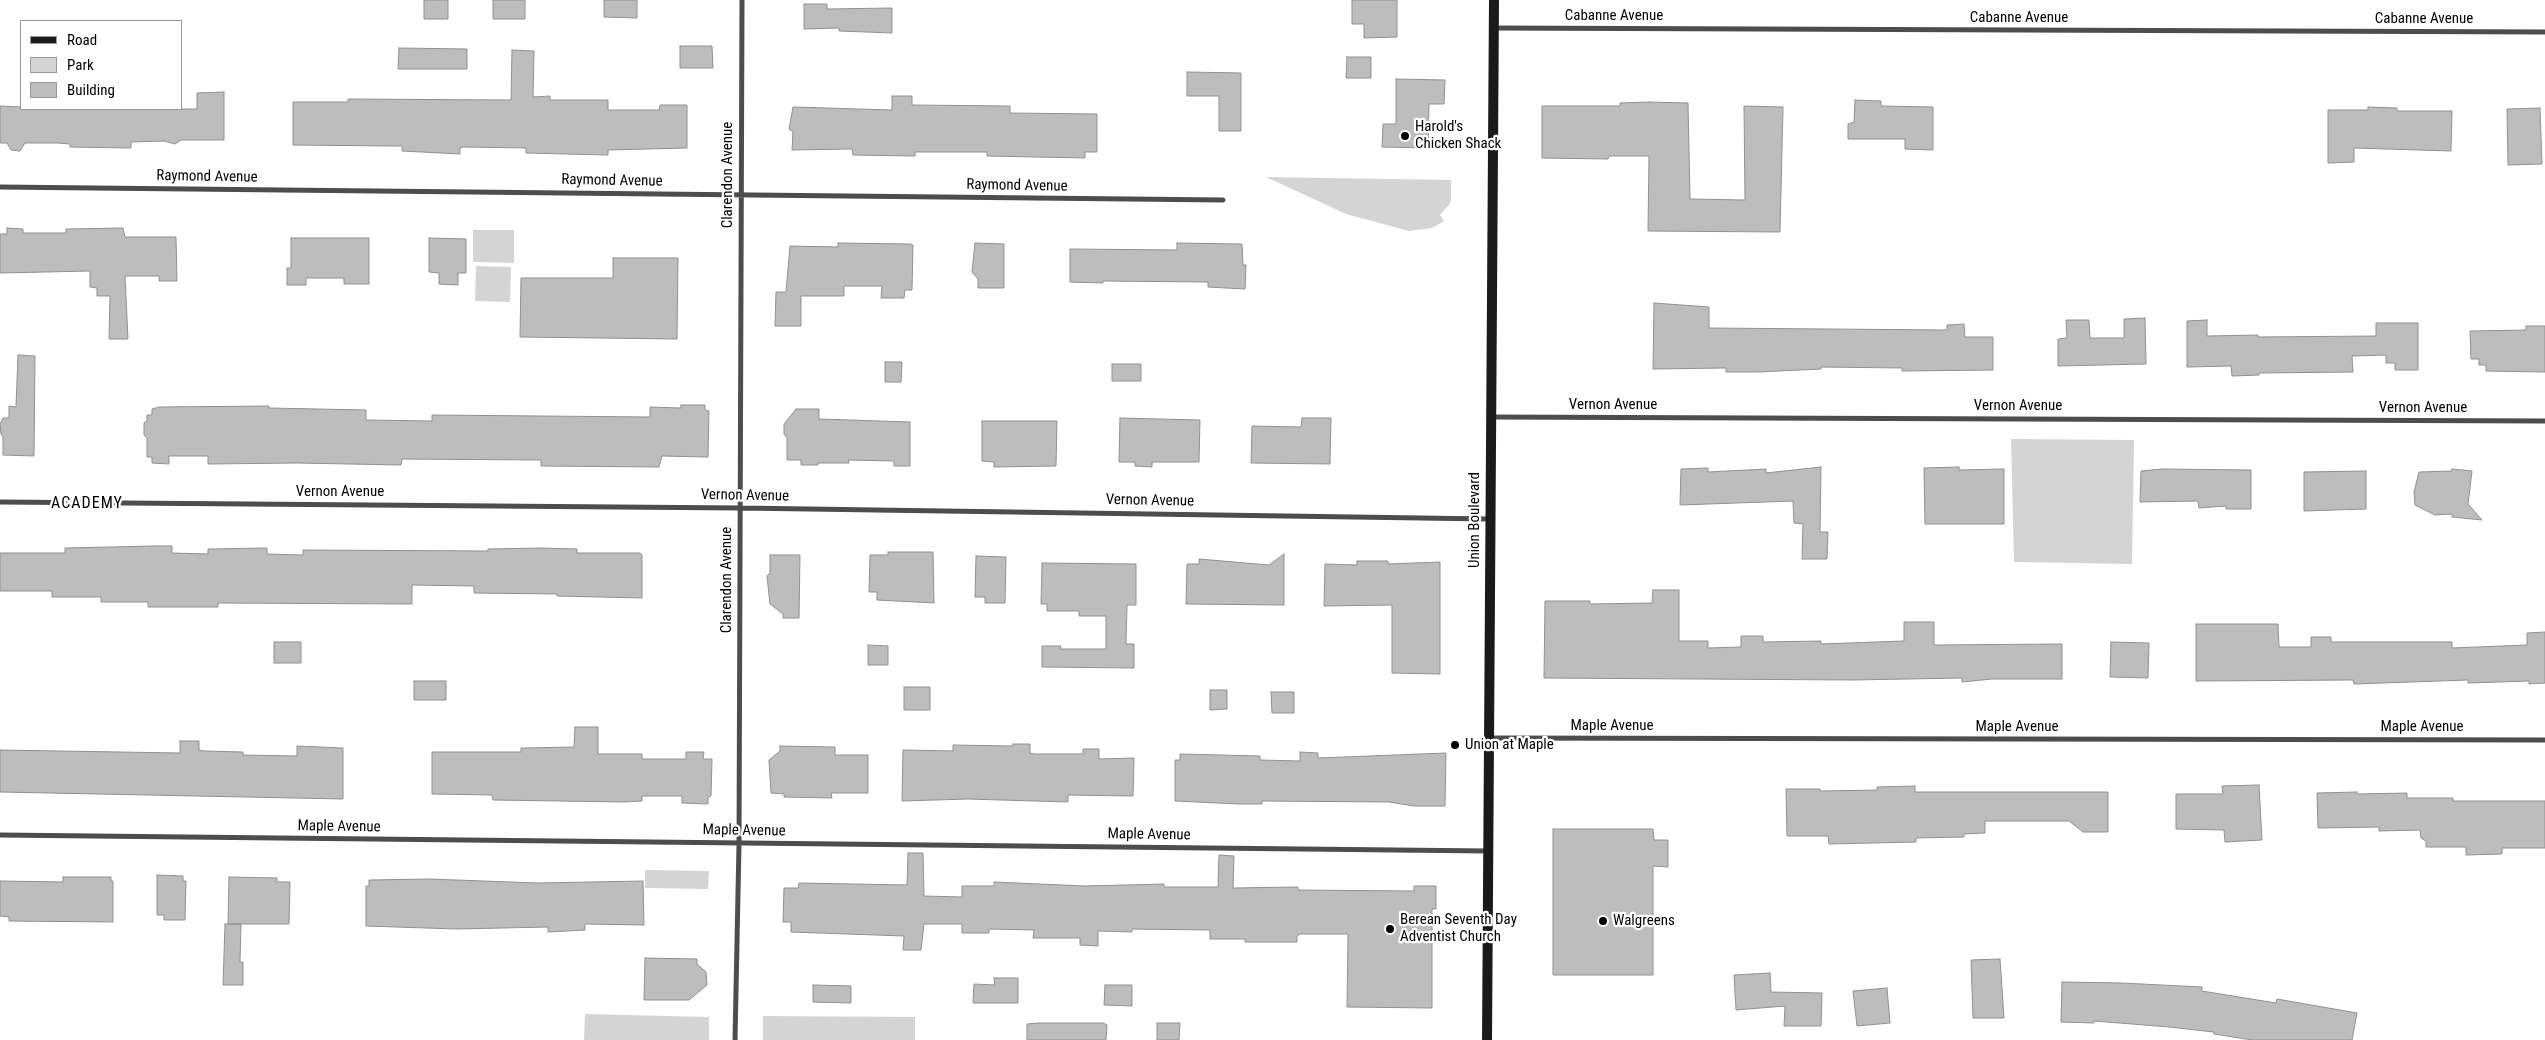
<!DOCTYPE html>
<html>
<head>
<meta charset="utf-8">
<style>
  body { margin:0 }
  #map { position:relative; width:2545px; height:1040px; overflow:hidden; background:#fff; font-family:"Roboto Condensed",sans-serif }
  canvas { display:block }
  .legend { position:absolute; left:20px; top:20px; width:162px; height:90px; box-sizing:border-box; background:#fff; border:1px solid #999; margin:0; padding:6px 9px; list-style:none; font-size:15px; color:#000 }
  .legend li { display:flex; align-items:center; gap:10px; height:25px }
  .legend b { width:25px; border:1px solid #999 }
</style>
</head>
<body>
<div id="map">
<canvas width="2545" height="1040"></canvas>
<ul class="legend">
<li><b style="height:6px;background:#1a1a1a"></b>Road</li>
<li><b style="height:14px;background:#d4d4d4"></b>Park</li>
<li><b style="height:14px;background:#bdbdbd"></b>Building</li>
</ul>
</div>
<script>
const ctx = document.querySelector('canvas').getContext('2d');
ctx.lineJoin = 'round';
function paint(path, color) { ctx.fillStyle = color; ctx.fill(path, 'evenodd'); }
const poly = rows => new Path2D(rows.map(r => 'M' + r).join(''));
function stroke(path, color, width, dash) { ctx.strokeStyle = color; ctx.lineWidth = width; ctx.lineCap = dash ? 'butt' : 'round'; ctx.setLineDash(dash || []); ctx.stroke(path); }
function drawText(font, color, halo, rows, align = 'center') {
  ctx.font = font + ' "Roboto Condensed",sans-serif'; ctx.lineWidth = 4.5; ctx.setLineDash([]); ctx.textBaseline = 'middle'; ctx.strokeStyle = halo; ctx.fillStyle = color; for (const [text, x, y, turn = 0] of rows) {
    ctx.save(); ctx.translate(x, y); ctx.rotate((+turn || 0) * Math.PI / 180); ctx.textAlign = isNaN(turn) ? turn : align; if (halo) ctx.strokeText(text, 0, 0); ctx.fillText(text, 0, 0); ctx.restore();
  }
}
const green = poly([
  [1266,177,1451,180,1451,200,1449,205,1440,215,1444,221,1432,228,1409,231,1346,214],
  [473,230,514,230,514,263,473,262],
  [476,266,511,267,510,302,475,301],
  [2011,439,2134,440,2132,564,2014,562],
  [645,870,709,871,708,889,645,888],
  [585,1014,709,1017,709,1040,584,1040],
  [763,1016,915,1017,915,1040,763,1040]
]);
const building = poly([
  [424,0,448,0,448,19,424,19,424,0],
  [493,0,525,0,525,19,493,19,493,0],
  [604,0,637,0,637,18,604,17,604,0],
  [1352,0,1397,0,1397,37,1364,38,1364,24,1352,24,1352,0],
  [804,4,827,4,827,9,892,8,892,33,839,31,839,28,804,29,804,4],
  [680,46,712,46,713,68,680,68,680,46],
  [399,48,467,49,467,69,398,69,399,48],
  [512,50,534,51,533,97,550,96,550,100,608,100,608,110,659,110,660,105,687,105,687,148,608,150,608,155,526,153,526,148,463,147,460,148,460,154,402,151,402,146,390,146,293,145,293,102,348,102,348,99,511,100,512,50],
  [1347,57,1371,57,1371,78,1346,78,1347,57],
  [1187,72,1241,73,1241,131,1219,131,1219,96,1187,96,1187,72],
  [1396,79,1445,80,1444,104,1429,104,1428,148,1382,147,1383,124,1396,124,1396,79],
  [224,92,224,140,181,140,175,144,164,141,131,142,131,148,70,147,70,144,58,143,25,143,20,151,11,150,7,143,0,143,0,106,21,107,21,109,197,109,197,93,224,92],
  [892,96,912,96,912,105,1010,106,1010,113,1097,114,1097,152,1085,152,1085,158,987,156,987,152,915,152,915,156,853,155,852,149,792,150,793,132,789,129,793,107,892,110,892,96],
  [1855,100,1881,101,1881,106,1933,107,1933,150,1905,149,1905,139,1848,139,1848,124,1854,122,1855,100],
  [1649,102,1688,103,1690,199,1745,200,1744,106,1783,107,1780,232,1648,231,1649,156,1609,156,1608,159,1542,158,1542,106,1620,106,1620,103,1649,102],
  [2368,107,2397,108,2397,111,2452,111,2451,151,2354,148,2354,162,2328,163,2328,110,2368,110,2368,107],
  [2540,108,2542,164,2508,165,2507,109,2540,108],
  [7,228,23,229,23,233,66,233,66,229,123,228,125,237,176,237,177,281,159,281,159,276,125,276,128,339,109,339,110,296,97,296,97,288,90,287,90,271,0,273,0,234,7,234,7,228],
  [291,238,369,238,369,284,344,284,344,278,306,278,306,285,287,285,287,268,291,268,291,238],
  [429,238,466,239,466,273,458,273,458,285,439,284,439,273,429,272,429,238],
  [838,243,910,244,913,245,912,290,905,290,904,298,881,298,882,286,844,286,844,296,801,296,801,326,775,326,776,292,786,292,790,246,838,247,838,243],
  [975,243,1004,244,1004,288,978,288,978,279,972,272,975,243],
  [1177,243,1242,244,1243,265,1246,265,1245,289,1208,287,1208,282,1103,281,1103,283,1070,282,1070,249,1177,250,1177,243],
  [613,258,678,258,677,339,520,337,521,278,613,278,613,258],
  [1654,303,1709,307,1709,328,1947,330,1947,325,1964,324,1965,337,1993,337,1993,370,1902,371,1902,368,1821,367,1821,369,1758,372,1726,372,1726,368,1653,369,1654,303],
  [2145,318,2146,364,2058,366,2058,339,2067,338,2066,320,2089,320,2090,338,2124,338,2124,319,2145,318],
  [2207,320,2207,336,2258,335,2258,337,2376,336,2376,323,2418,323,2418,370,2395,370,2395,363,2386,363,2386,355,2352,356,2353,372,2259,373,2259,375,2232,376,2231,366,2187,367,2187,321,2207,320],
  [2526,326,2545,326,2545,372,2486,371,2486,365,2479,365,2479,359,2471,359,2470,331,2526,330,2526,326],
  [18,355,35,356,34,456,3,455,3,437,1,434,0,424,3,418,9,418,9,406,16,407,18,355],
  [885,362,902,362,901,382,885,382,885,362],
  [1112,364,1141,364,1141,381,1112,381,1112,364],
  [681,405,705,405,705,410,709,411,708,457,662,456,659,467,541,466,541,460,402,459,401,465,297,463,208,464,208,456,169,456,169,464,152,463,152,457,147,457,147,438,144,435,144,423,147,421,147,415,152,415,152,409,159,407,269,406,269,408,366,410,366,420,432,421,432,415,650,417,650,407,681,408,681,405],
  [796,409,819,409,819,419,910,422,910,466,894,466,894,461,848,460,849,463,818,463,818,465,801,465,801,460,787,460,787,438,784,434,784,424,796,409],
  [1120,418,1200,420,1199,462,1152,462,1152,467,1135,466,1135,462,1119,462,1120,418],
  [1302,418,1331,418,1330,464,1251,463,1252,426,1301,427,1302,418],
  [982,421,1057,421,1056,466,994,467,994,462,982,461,982,421],
  [1821,467,1820,532,1828,532,1827,559,1802,559,1803,524,1794,523,1793,501,1680,505,1681,469,1708,468,1708,472,1766,469,1766,473,1821,467],
  [1959,467,1959,470,2004,469,2004,524,1925,524,1924,468,1959,467],
  [2162,469,2251,470,2251,509,2226,509,2226,506,2199,508,2198,501,2140,502,2141,471,2162,469],
  [2452,469,2472,471,2468,504,2482,520,2452,517,2452,514,2435,515,2415,505,2414,492,2419,472,2452,471,2452,469],
  [2366,471,2366,509,2304,511,2304,472,2366,471],
  [154,546,172,546,172,553,208,554,208,549,267,548,267,554,303,555,303,550,488,551,488,549,541,548,577,549,577,553,640,553,642,555,642,598,557,596,557,594,474,593,474,586,412,585,412,604,218,603,218,607,148,607,148,602,101,602,101,597,52,597,52,591,0,591,0,553,65,553,65,548,154,546],
  [888,552,933,552,934,603,877,600,877,592,869,592,870,555,888,555,888,552],
  [1284,554,1284,605,1186,604,1187,564,1199,564,1199,559,1269,565,1284,554],
  [770,555,800,555,799,618,783,618,783,614,770,604,767,576,770,573,770,555],
  [976,556,1006,557,1005,603,985,603,985,597,975,597,976,556],
  [1357,561,1388,561,1388,564,1440,562,1440,674,1392,673,1392,605,1324,606,1325,564,1357,565,1357,561],
  [1042,563,1136,564,1136,605,1127,605,1126,644,1134,644,1134,668,1042,667,1042,646,1061,646,1060,649,1106,649,1106,616,1079,616,1079,611,1047,611,1047,604,1041,604,1042,563],
  [1653,590,1679,590,1679,641,1708,641,1708,648,1741,647,1741,636,1763,636,1763,642,1821,641,1821,644,1904,641,1904,622,1934,622,1934,645,2062,644,2062,679,1992,679,1962,682,1962,678,1852,680,1544,678,1545,601,1590,601,1590,604,1652,603,1653,590],
  [2196,624,2278,624,2279,647,2311,647,2311,637,2331,637,2331,642,2452,642,2452,648,2527,645,2527,633,2545,632,2545,683,2529,684,2529,681,2468,683,2468,680,2354,684,2353,680,2196,681,2196,624],
  [274,642,301,642,301,663,274,663,274,642],
  [2111,642,2149,643,2148,678,2110,677,2111,642],
  [868,645,888,646,888,665,868,665,868,645],
  [414,681,446,681,446,700,414,700,414,681],
  [904,687,930,687,930,710,904,710,904,687],
  [1210,690,1227,690,1227,709,1210,710,1210,690],
  [1271,692,1294,692,1294,713,1272,713,1271,692],
  [575,727,598,727,598,754,642,754,642,759,686,759,686,752,704,752,703,759,712,759,711,796,708,797,708,804,682,803,682,796,642,796,642,801,624,802,493,800,492,795,432,794,432,752,521,752,521,748,574,747,575,727],
  [180,741,199,741,199,750,204,751,243,752,243,755,297,756,297,746,343,748,343,799,0,792,0,750,180,753,180,741],
  [1013,744,1030,744,1030,753,1034,754,1083,754,1083,749,1099,749,1099,759,1134,758,1133,796,1068,795,1068,802,968,799,902,801,903,750,953,751,953,745,1013,746,1013,744],
  [780,746,835,747,835,755,868,755,868,793,831,793,832,798,784,797,784,794,771,793,769,760,780,751,780,746],
  [1300,752,1318,753,1318,758,1446,753,1445,806,1414,806,1389,802,1262,801,1262,804,1239,804,1175,801,1175,760,1180,760,1180,754,1260,756,1260,760,1300,761,1300,752],
  [2259,785,2262,840,2225,842,2224,830,2176,829,2176,794,2223,794,2222,786,2259,785],
  [1915,786,1915,792,2108,792,2108,832,2083,832,2069,821,1985,821,1985,833,1964,834,1964,837,1916,838,1916,842,1829,844,1828,836,1787,836,1786,789,1820,789,1820,791,1877,790,1877,787,1915,786],
  [2357,792,2357,794,2407,793,2407,798,2453,798,2453,801,2545,801,2545,848,2502,848,2502,854,2466,855,2466,847,2426,847,2426,841,2421,838,2420,830,2379,831,2379,827,2318,828,2317,793,2357,792],
  [1553,829,1653,829,1654,840,1668,840,1668,867,1653,866,1653,975,1553,975,1553,829],
  [908,853,923,853,924,896,962,897,962,886,994,886,994,882,1085,886,1164,884,1164,887,1218,887,1219,855,1234,856,1233,888,1298,887,1298,890,1414,891,1414,886,1436,886,1436,909,1432,909,1432,1008,1347,1007,1348,934,1300,934,1297,936,1297,942,1245,942,1245,939,1210,939,1210,930,1132,929,1132,932,1098,931,1098,946,1080,945,1080,938,1033,938,1034,930,989,929,989,933,962,933,962,924,924,924,921,950,903,950,904,936,791,932,791,922,783,922,784,888,798,888,799,883,907,885,908,853],
  [157,875,183,876,183,881,186,881,185,920,164,920,164,915,157,915,157,875],
  [63,877,111,877,111,881,113,881,113,922,9,921,9,917,0,916,0,881,63,882,63,877],
  [229,877,277,878,277,882,290,882,289,924,228,924,229,877],
  [429,879,537,883,643,881,644,925,585,924,585,930,548,932,548,927,456,929,366,926,366,886,369,886,369,880,429,879],
  [225,924,241,924,240,962,243,962,243,985,223,985,225,924],
  [645,958,697,959,697,964,706,972,707,985,689,1000,644,1000,645,958],
  [2000,959,2004,1018,1973,1018,1971,960,2000,959],
  [1770,973,1771,992,1822,993,1821,1026,1784,1026,1785,1006,1736,1010,1734,975,1770,973],
  [994,978,1018,978,1018,1003,973,1003,974,984,995,985,994,978],
  [2062,982,2121,983,2202,987,2202,991,2276,1003,2277,999,2357,1013,2352,1040,2252,1040,2214,1034,2214,1032,2169,1027,2094,1021,2094,1023,2061,1022,2062,982],
  [813,985,851,986,851,1003,813,1002,813,985],
  [1105,985,1132,985,1132,1006,1104,1005,1105,985],
  [1887,988,1890,1023,1857,1026,1853,991,1887,988],
  [1039,1023,1103,1023,1107,1025,1106,1040,1027,1040,1027,1024,1039,1023],
  [1157,1023,1180,1023,1179,1040,1157,1040,1157,1023]
]);
const minor = poly([
  [1494,28,2545,32],
  [0,187,1223,200],
  [1491,417,2545,421],
  [0,502,740,508,1489,519],
  [1489,738,2545,740],
  [0,835,1488,851],
  [735,1040,739,844,742,0]
]);
const secondary = poly([
  [1487,1040,1494,0]
]);
const markers = [
  [1405,136,5,"#000"],
  [1455,745,5,"#000"],
  [1603,921,5,"#000"],
  [1390,929,5,"#000"]
];
const streetNames = [
  ["Cabanne Avenue",1614,16],
  ["Cabanne Avenue",2019,18],
  ["Cabanne Avenue",2424,19],
  ["Clarendon Avenue",728,175,-90],
  ["Raymond Avenue",207,177,1],
  ["Raymond Avenue",612,181,1],
  ["Raymond Avenue",1017,186,1],
  ["Vernon Avenue",1613,405],
  ["Vernon Avenue",2018,406],
  ["Vernon Avenue",2423,408],
  ["Vernon Avenue",340,492],
  ["Vernon Avenue",745,496,1],
  ["Vernon Avenue",1150,501,1],
  ["Union Boulevard",1475,520,-90],
  ["Clarendon Avenue",727,580,-90],
  ["Maple Avenue",1612,726],
  ["Maple Avenue",2017,727],
  ["Maple Avenue",2422,727],
  ["Maple Avenue",339,827,1],
  ["Maple Avenue",744,831,1],
  ["Maple Avenue",1149,835,1]
];
const poiNames = [
  ["Harold's",1415,127],
  ["Chicken Shack",1415,144],
  ["Union at Maple",1465,745],
  ["Berean Seventh Day",1400,920],
  ["Adventist Church",1400,937],
  ["Walgreens",1613,921]
];
const neighbourhoodNames = [
  ["ACADEMY",87,504]
];
paint(green, '#d4d4d4');
paint(building, '#bdbdbd');
stroke(building, '#919191', 1);
stroke(minor, '#4d4d4d', 5);
stroke(secondary, '#1a1a1a', 10);
for (const [x, y, r, color] of markers) { const dot = new Path2D(); dot.arc(x, y, r, 0, 2 * Math.PI); ctx.fillStyle = color; ctx.fill(dot); stroke(dot, '#fff', 2); }
drawText('15px', '#000', '#fff', streetNames);
drawText('15px', '#000', '#fff', poiNames, 'left');
ctx.letterSpacing = '1px';
drawText('16px', '#000', '#fff', neighbourhoodNames);
ctx.letterSpacing = '0px';
</script>
</body>
</html>
